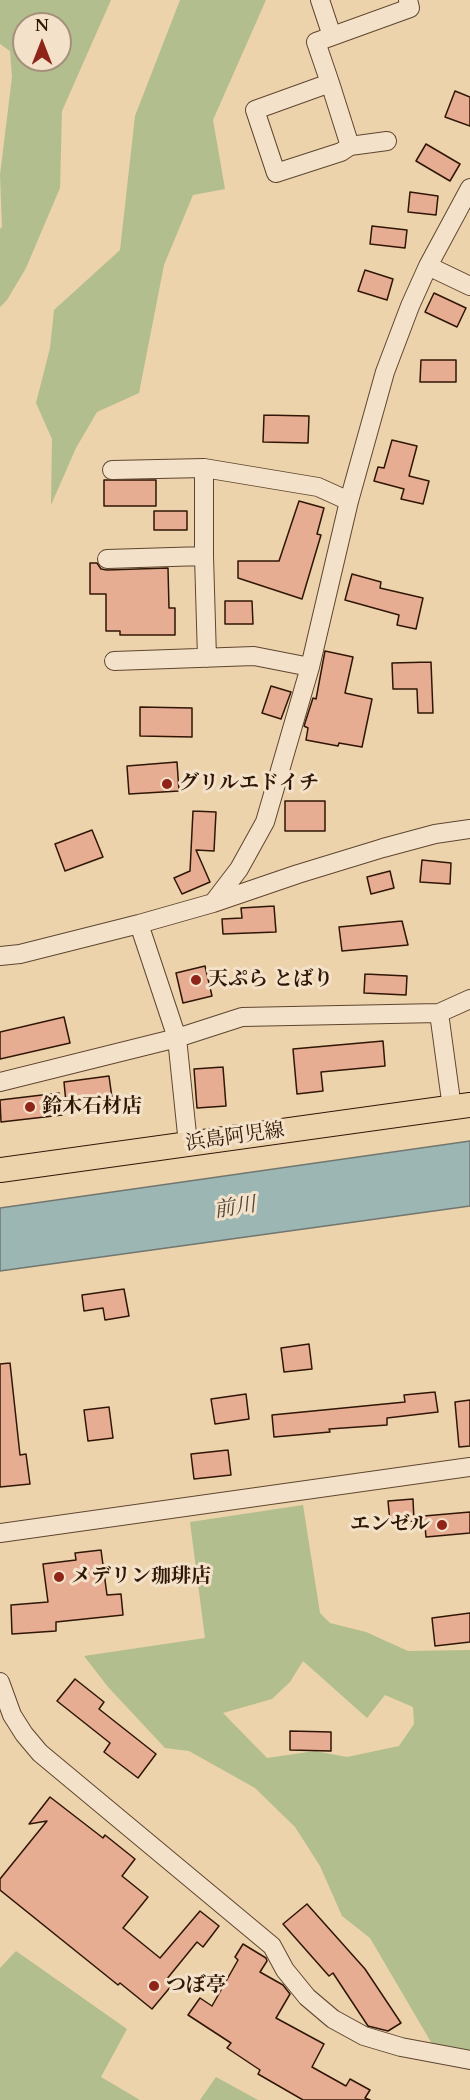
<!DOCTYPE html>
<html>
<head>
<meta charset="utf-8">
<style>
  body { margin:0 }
  #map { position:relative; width:470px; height:2100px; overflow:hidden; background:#ecd3ac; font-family:Cardo,serif }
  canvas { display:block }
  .north { position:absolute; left:12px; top:12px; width:60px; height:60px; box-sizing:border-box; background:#f3e2c9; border:2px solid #a5907b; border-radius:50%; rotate:0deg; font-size:16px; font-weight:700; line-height:24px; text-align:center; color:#301605 }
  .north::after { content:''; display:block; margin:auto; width:21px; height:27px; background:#8f2418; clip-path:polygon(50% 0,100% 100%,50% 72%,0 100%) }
</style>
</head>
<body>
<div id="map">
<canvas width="470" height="2100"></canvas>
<div class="north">N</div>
</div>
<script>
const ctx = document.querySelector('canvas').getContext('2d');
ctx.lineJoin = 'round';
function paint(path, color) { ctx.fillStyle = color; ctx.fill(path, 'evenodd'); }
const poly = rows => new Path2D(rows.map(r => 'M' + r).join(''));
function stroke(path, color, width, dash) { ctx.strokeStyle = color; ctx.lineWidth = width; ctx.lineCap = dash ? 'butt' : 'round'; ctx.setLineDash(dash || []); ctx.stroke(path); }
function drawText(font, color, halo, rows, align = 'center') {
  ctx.font = font + ' Cardo,"Noto Serif JP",serif'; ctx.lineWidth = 6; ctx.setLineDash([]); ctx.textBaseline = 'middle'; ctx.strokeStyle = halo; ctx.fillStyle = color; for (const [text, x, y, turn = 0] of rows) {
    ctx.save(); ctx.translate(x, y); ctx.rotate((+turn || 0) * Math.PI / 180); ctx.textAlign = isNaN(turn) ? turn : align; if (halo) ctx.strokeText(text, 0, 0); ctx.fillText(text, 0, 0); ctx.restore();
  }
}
const green = poly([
  [0,0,111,0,62,111,60,188,26,268,7,300,0,307,0,229,2,227,0,175,12,77,10,51,0,44],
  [24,24,60,24,60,60,24,60],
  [180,0,266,0,213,120,225,189,193,195,164,265,139,393,97,412,76,448,51,505,52,439,36,403,50,348,54,310,120,250,135,116],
  [303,1505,320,1613,330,1623,366,1632,408,1651,470,1650,470,2053,435,2049,370,1938,342,1916,320,1866,295,1827,255,1788,189,1751,165,1748,108,1687,84,1656,205,1638,190,1522],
  [303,1661,367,1718,385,1695,413,1707,414,1724,399,1746,347,1757,315,1751,267,1758,223,1713,272,1699,290,1682],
  [16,1951,127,2029,101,2077,140,2100,0,2100,0,1968],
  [216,2077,258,2100,200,2100]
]);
const water = poly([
  [470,1141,470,1206,0,1271,0,1208,470,1141]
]);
const building = poly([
  [455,91,470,97,470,126,445,117,455,91],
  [426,144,460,164,450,181,416,161,426,144],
  [410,192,438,196,436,215,408,212,410,192],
  [372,226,407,230,405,248,370,244,372,226],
  [365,270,393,279,387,300,358,291,365,270],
  [434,293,466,308,457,327,425,312,434,293],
  [421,360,456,360,456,382,420,382,421,360],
  [264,415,309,416,308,443,263,442,264,415],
  [392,440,417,446,409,476,429,481,423,504,401,499,404,489,374,481,378,467,384,468,392,440],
  [104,480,156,480,156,506,104,506,104,480],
  [299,501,324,508,317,534,321,535,302,599,238,578,238,561,279,561,299,501],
  [154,511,187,511,187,530,154,530,154,511],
  [90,563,97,563,101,569,107,570,168,568,169,608,175,608,175,635,120,635,120,631,106,631,106,594,90,594,90,563],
  [352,574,381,582,380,588,423,598,416,629,397,625,399,615,345,600,352,574],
  [225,601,252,601,253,624,225,624,225,601],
  [325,651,353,657,345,693,372,699,362,747,339,743,338,746,306,740,308,728,304,726,313,698,316,699,325,651],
  [431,662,433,713,418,713,417,689,393,689,392,663,431,662],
  [271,686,291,692,281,719,262,713,271,686],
  [140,707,192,708,192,737,140,736,140,707],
  [177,762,179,791,129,794,127,766,177,762],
  [285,801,325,801,325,831,285,831,285,801],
  [193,811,216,812,214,851,196,850,210,882,182,894,174,878,190,871,193,811],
  [92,830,103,857,65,871,55,844,92,830],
  [422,860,451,863,450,884,420,882,422,860],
  [390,871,394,888,371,894,367,877,390,871],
  [274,906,276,932,223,934,222,919,242,918,241,908,274,906],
  [402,921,408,945,342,951,339,927,402,921],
  [205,966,212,996,183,1003,176,973,205,966],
  [365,974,407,976,406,995,364,993,365,974],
  [64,1017,70,1043,0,1059,0,1032,64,1017],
  [383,1041,385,1066,321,1072,323,1091,297,1094,293,1049,383,1041],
  [223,1067,226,1106,197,1108,194,1069,223,1067],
  [109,1076,112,1098,66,1103,64,1082,109,1076],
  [59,1093,62,1115,1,1122,0,1100,59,1093],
  [124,1289,129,1316,105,1320,103,1308,84,1311,82,1295,124,1289],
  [309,1344,312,1369,284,1372,281,1348,309,1344],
  [10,1363,20,1455,26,1454,30,1484,0,1487,0,1364,10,1363],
  [435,1392,438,1412,387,1418,387,1425,329,1429,330,1432,274,1437,272,1415,405,1402,404,1395,435,1392],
  [246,1394,249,1419,215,1424,211,1399,246,1394],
  [470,1400,470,1446,459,1447,455,1402,470,1400],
  [109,1407,113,1438,88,1441,84,1410,109,1407],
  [228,1450,231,1475,194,1479,191,1454,228,1450],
  [413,1499,414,1521,390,1523,388,1501,413,1499],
  [470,1512,470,1533,426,1537,424,1516,470,1512],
  [101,1550,107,1595,121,1594,123,1615,56,1622,56,1631,12,1634,11,1605,48,1602,43,1564,76,1560,75,1553,101,1550],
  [470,1613,470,1642,435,1646,432,1618,470,1613],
  [75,1679,104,1702,99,1709,156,1754,138,1778,104,1752,110,1743,57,1701,75,1679],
  [290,1731,331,1732,331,1751,290,1750,290,1731],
  [50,1797,103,1838,105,1835,135,1859,122,1876,148,1897,123,1928,160,1958,200,1911,219,1926,203,1947,197,1942,166,1980,172,1985,152,2009,120,1983,118,1985,0,1890,0,1879,47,1821,29,1824,50,1797],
  [307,1904,365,1969,401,2023,388,2031,368,2026,333,1973,329,1976,283,1924,307,1904],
  [243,1944,266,1958,267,1961,260,1972,283,1985,290,1994,276,2018,324,2044,312,2067,346,2086,350,2079,370,2090,365,2098,370,2100,303,2100,258,2074,260,2070,227,2048,231,2043,188,2015,200,1998,212,2006,238,1960,235,1957,243,1944]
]);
const minor = poly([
  [320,0,332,36],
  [330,83,255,110,276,173,341,152,350,146,330,83,316,42,410,8,408,0],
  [350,146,387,141],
  [428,266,470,286],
  [204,468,204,556,207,658],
  [112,470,204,468,318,487,349,501],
  [107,559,204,556],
  [114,661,254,656,310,667],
  [213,903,239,869,265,822,310,667,349,501,385,372,410,306,428,266,470,188],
  [139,924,177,1038,188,1144],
  [0,956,20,954,139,924,213,903,298,874,383,848,435,834,470,829],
  [439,1013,452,1108],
  [0,1082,177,1038,242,1017,439,1013,470,999],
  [0,1533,470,1467],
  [0,1682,12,1715,24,1734,40,1753,272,1946,285,1970,307,1997,333,2019,364,2036,401,2047,470,2060]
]);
const major = poly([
  [0,1170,470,1105]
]);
const markers = [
  [167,784,6,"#8f2418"],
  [196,980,6,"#8f2418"],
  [30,1107,6,"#8f2418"],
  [442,1525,6,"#8f2418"],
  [59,1577,6,"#8f2418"],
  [154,1986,6,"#8f2418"]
];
const poiNames = [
  ["グリルエドイチ",179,784],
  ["天ぷら とばり",208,980],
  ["鈴木石材店",42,1107],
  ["エンゼル",430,1525,"right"],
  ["メデリン珈琲店",71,1577],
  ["つぼ亭",166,1986]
];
const streetNames = [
  ["浜島阿児線",235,1138,-8]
];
const waterNames = [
  ["前川",235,1209,-9]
];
paint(green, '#b2be8d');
paint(water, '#9cb6b4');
stroke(water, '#71766e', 1.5);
paint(building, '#e7ad93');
stroke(building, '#301605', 1.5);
stroke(minor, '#5f452f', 20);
stroke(major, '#301605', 26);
stroke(minor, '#f3e2c9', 18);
stroke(major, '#ecd3ac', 24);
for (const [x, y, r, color] of markers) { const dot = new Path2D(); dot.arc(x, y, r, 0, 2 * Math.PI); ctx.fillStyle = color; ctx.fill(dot); stroke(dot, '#f3e2c9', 2); }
drawText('bold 20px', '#301605', '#f3e2c9', poiNames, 'left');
drawText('20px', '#301605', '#f3e2c9', streetNames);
drawText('italic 21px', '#50463a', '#f3e2c9', waterNames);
</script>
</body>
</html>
